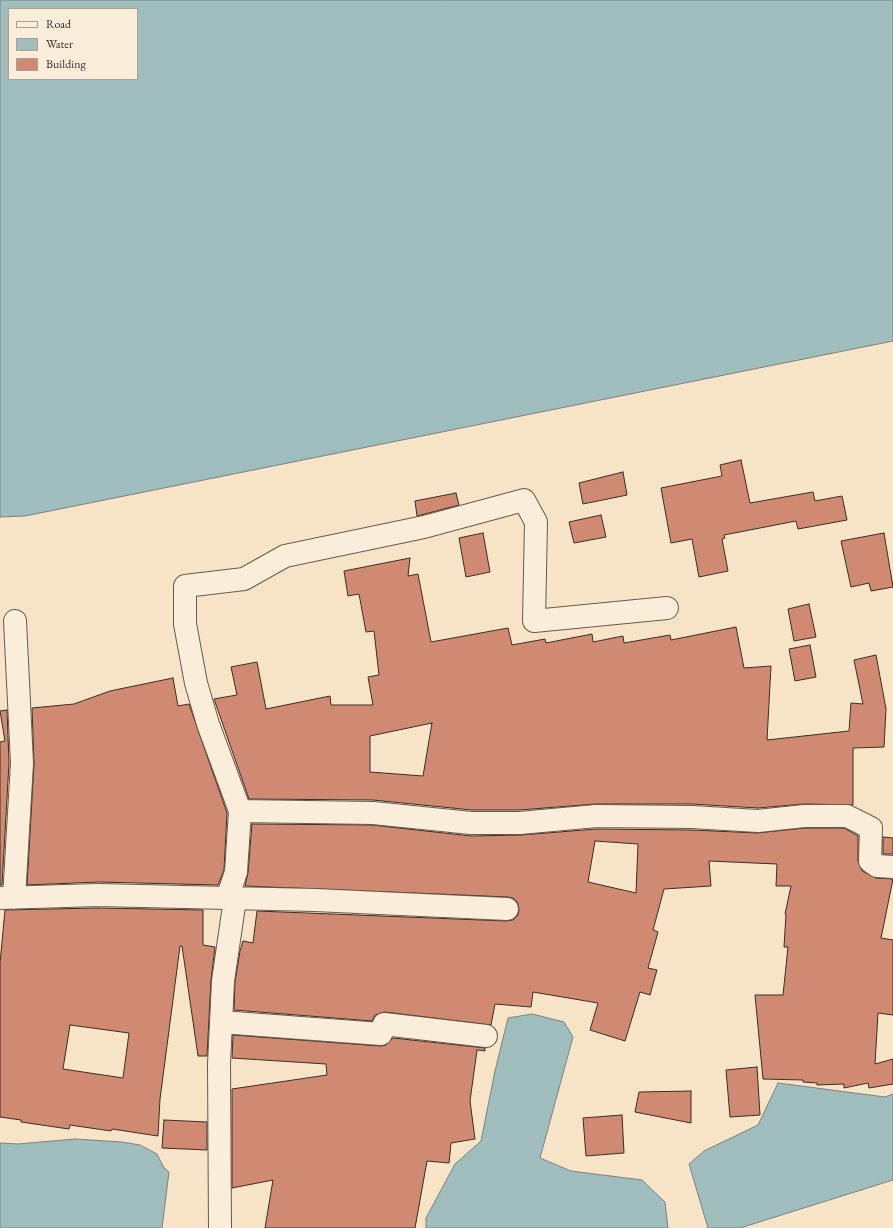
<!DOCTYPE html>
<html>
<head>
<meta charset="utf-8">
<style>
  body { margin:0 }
  #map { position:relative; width:893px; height:1228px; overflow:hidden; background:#f7e3c6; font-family:"EB Garamond",serif }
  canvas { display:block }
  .legend { position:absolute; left:8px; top:8px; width:130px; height:72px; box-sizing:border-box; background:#faedda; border:1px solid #ada092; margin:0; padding:5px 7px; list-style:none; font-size:12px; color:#3a2d27 }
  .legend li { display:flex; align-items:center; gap:8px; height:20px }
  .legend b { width:20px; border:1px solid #ada092 }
</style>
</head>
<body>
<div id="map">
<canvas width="893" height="1228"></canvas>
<ul class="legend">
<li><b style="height:5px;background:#faedda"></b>Road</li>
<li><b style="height:11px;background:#9fbdbd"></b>Water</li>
<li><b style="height:11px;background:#d08a71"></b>Building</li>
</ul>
</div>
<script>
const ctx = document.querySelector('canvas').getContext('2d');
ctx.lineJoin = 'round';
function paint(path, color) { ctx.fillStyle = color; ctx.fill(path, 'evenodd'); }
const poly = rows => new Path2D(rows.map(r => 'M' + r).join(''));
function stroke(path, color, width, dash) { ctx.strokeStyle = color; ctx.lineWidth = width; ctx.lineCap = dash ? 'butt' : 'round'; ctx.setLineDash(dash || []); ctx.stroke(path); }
const water = poly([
  [0,0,893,0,893,341,25,516,0,517,0,0],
  [9,9,137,9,137,79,9,79,9,9],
  [532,1014,564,1022,573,1037,540,1158,571,1171,642,1180,665,1202,668,1228,426,1228,426,1218,455,1164,481,1141,495,1071,508,1018,532,1014],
  [778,1083,885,1097,893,1094,893,1180,740,1228,708,1228,689,1164,704,1151,758,1125,778,1083],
  [75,1139,122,1142,140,1145,157,1154,164,1168,169,1172,162,1228,0,1228,0,1143,18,1144,75,1139]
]);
const building = poly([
  [741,460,750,503,813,492,815,501,842,496,847,520,798,529,796,521,724,535,725,538,722,539,728,571,699,577,692,539,671,543,661,488,722,476,720,465,741,460],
  [623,472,627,495,583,504,579,483,623,472],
  [456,493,459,505,417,516,415,501,456,493],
  [601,515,606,537,574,543,569,522,601,515],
  [483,533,490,572,466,577,459,538,483,533],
  [884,533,893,587,871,591,869,583,851,587,841,541,884,533],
  [410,558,408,576,418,574,431,642,508,628,512,645,545,639,546,643,592,634,593,642,623,636,624,643,670,635,671,640,736,627,744,668,771,666,767,740,849,731,851,703,863,704,854,660,876,655,886,709,884,747,853,748,853,805,804,804,758,808,692,804,596,804,519,810,472,810,373,800,249,799,214,699,237,695,231,667,257,662,266,709,330,696,331,705,373,705,368,677,379,675,374,631,366,632,359,594,348,596,344,571,410,558],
  [432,723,423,776,370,772,370,736,432,723],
  [809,604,816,637,794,641,788,609,809,604],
  [810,645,816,677,795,681,789,649,810,645],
  [173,678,178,706,189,704,227,813,224,870,218,885,98,882,27,885,34,764,32,708,74,704,110,691,173,678],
  [7,710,9,763,2,885,0,885,0,742,5,741,0,711,7,710],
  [252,824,372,825,471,836,521,835,597,829,692,830,757,833,805,828,844,828,858,836,858,861,862,871,876,878,893,879,881,938,893,940,893,1015,878,1013,875,1064,893,1059,893,1084,869,1088,868,1083,844,1088,844,1084,817,1085,817,1083,803,1082,803,1080,763,1079,755,995,783,995,788,947,784,947,786,914,785,914,791,886,776,886,777,864,709,861,711,886,664,889,653,930,658,932,648,968,657,970,650,995,640,992,625,1041,590,1030,598,1003,533,992,531,1007,495,1004,491,1025,385,1012,375,1015,372,1021,234,1010,235,982,240,951,243,941,253,943,257,911,506,921,513,920,518,915,519,910,518,903,513,898,508,897,245,886,248,873,252,824],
  [595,841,638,844,636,893,588,882,595,841],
  [883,837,893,838,893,854,883,854,883,837],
  [98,908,203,910,203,945,215,947,211,980,207,1056,198,1056,182,946,180,946,160,1099,158,1136,112,1129,111,1131,70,1125,69,1129,21,1122,21,1120,0,1117,0,963,5,910,98,908],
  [70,1025,129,1033,123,1078,63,1069,70,1025],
  [233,1035,380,1046,386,1045,393,1038,485,1048,485,1051,477,1050,470,1101,475,1139,451,1143,449,1163,427,1161,415,1228,265,1228,273,1180,232,1188,232,1089,327,1075,326,1064,232,1058,233,1035],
  [757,1067,760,1115,730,1117,726,1070,757,1067],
  [691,1091,691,1123,635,1112,639,1092,691,1091],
  [622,1115,624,1153,586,1156,583,1118,622,1115],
  [164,1120,207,1122,207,1150,162,1148,164,1120]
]);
const minor = poly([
  [240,811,208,724,196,683,185,624,185,586,244,579,285,556,424,527,524,500,536,522,534,621,667,608],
  [0,898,98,895,315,900,507,909],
  [14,898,22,763,15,621],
  [227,899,236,872,240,811,373,813,471,823,520,823,596,816,692,817,758,821,804,816,847,816,871,828,870,861,877,866,893,867],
  [221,1022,381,1034,384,1024,486,1036],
  [220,1228,219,1064,223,981,235,899]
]);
paint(water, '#9fbdbd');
stroke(water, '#778381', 1);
paint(building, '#d08a71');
stroke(building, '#3a2d27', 1);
stroke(minor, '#695a4f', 24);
stroke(minor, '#faedda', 22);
</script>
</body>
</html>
